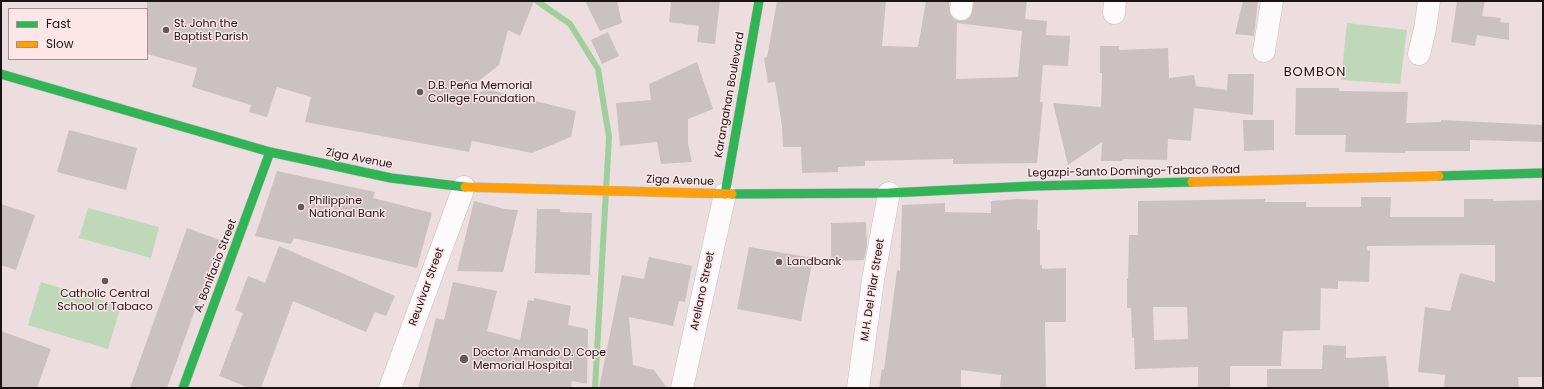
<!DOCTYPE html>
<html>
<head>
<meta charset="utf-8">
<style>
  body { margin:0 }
  #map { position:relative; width:1544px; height:389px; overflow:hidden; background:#ecdede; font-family:Poppins,sans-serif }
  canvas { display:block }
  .frame { position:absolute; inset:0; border:2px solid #1b1213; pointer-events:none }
  .legend { position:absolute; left:8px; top:8px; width:140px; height:52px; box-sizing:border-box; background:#fce6e7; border:1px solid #a29192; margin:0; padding:5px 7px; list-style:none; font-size:12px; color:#1b1213 }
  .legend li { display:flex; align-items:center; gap:8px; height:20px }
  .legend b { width:20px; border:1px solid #a29192 }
</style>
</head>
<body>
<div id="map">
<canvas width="1544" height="389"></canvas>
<div class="frame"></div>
<ul class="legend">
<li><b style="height:5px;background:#30b455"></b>Fast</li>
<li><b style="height:5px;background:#ff9f0a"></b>Slow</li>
</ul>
</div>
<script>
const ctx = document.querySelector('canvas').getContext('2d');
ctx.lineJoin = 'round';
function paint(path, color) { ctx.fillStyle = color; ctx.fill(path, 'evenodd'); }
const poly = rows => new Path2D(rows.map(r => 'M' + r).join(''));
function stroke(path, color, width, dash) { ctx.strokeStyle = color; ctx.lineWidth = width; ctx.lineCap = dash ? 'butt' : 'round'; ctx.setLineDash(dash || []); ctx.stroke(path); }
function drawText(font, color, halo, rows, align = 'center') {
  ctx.font = font + ' Poppins,sans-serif'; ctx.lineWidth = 3; ctx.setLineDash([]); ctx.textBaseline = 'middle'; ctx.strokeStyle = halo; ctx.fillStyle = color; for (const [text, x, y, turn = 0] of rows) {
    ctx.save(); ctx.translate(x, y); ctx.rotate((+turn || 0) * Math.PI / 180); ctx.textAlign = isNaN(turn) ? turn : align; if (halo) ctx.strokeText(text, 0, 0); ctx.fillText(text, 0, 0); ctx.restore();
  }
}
const green = poly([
  [1347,23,1407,30,1400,84,1341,80],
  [88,208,159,227,151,258,79,238],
  [41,282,121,306,108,349,28,325]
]);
const stream = poly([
  [537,1,570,24,598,69,609,137,595,388]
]);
const building = poly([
  [147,1,534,1,520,36,508,30,499,65,472,86,477,93,486,89,576,111,571,137,532,153,472,141,469,152,305,122,311,97,277,87,267,117,249,112,251,105,192,87,197,68,147,54],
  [585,1,617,1,622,23,600,31],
  [671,1,720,1,715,44,697,42,699,26,669,22],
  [777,1,886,1,882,46,918,47,926,1,949,1,950,14,954,19,960,21,966,20,971,16,974,1,1027,1,1025,19,1047,21,1046,35,1070,36,1068,66,1043,65,1040,102,1043,102,1037,163,953,164,953,159,865,161,865,166,838,167,838,172,802,173,801,147,783,147,782,126,775,82,768,83,764,58,767,57],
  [957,23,1022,31,1018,77,956,79],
  [1243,1,1258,1,1254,36,1235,34],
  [1457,1,1485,1,1482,16,1501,18,1500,22,1509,23,1509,40,1477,35,1475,46,1451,42],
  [608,32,619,56,602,64,591,40],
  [1100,46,1119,46,1119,50,1168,48,1169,78,1194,75,1196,86,1227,90,1228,74,1254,74,1253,115,1194,108,1191,141,1168,139,1167,160,1123,159,1122,161,1101,161,1102,142,1068,165,1053,103,1101,107,1102,73,1100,73],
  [697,62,713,109,688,119,688,143,692,162,661,164,657,142,620,146,616,103,651,100,649,84],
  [1296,88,1339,88,1339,91,1408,92,1406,123,1441,122,1441,120,1543,125,1543,142,1470,140,1470,151,1405,151,1405,153,1345,152,1346,135,1295,135],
  [1243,120,1274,120,1274,150,1244,151],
  [69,130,137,148,126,190,57,172],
  [277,171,375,192,373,198,432,213,417,268,294,238,291,244,255,236],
  [1361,197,1391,197,1390,217,1464,217,1464,199,1493,199,1493,201,1543,200,1543,377,1518,377,1519,388,1444,388,1445,375,1418,372,1425,307,1450,311,1460,273,1495,282,1495,245,1367,246,1367,250,1370,251,1369,282,1338,281,1338,289,1321,288,1320,330,1283,331,1281,366,1230,366,1230,388,1198,388,1198,367,1135,369,1134,338,1132,338,1131,308,1127,308,1127,279,1128,279,1129,235,1138,235,1138,201,1265,199,1265,202,1306,202,1306,207,1361,207],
  [1153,307,1187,307,1188,339,1154,340],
  [1018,199,1038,200,1037,230,1040,230,1040,265,1042,265,1042,269,1066,268,1066,322,1045,322,1046,388,1000,388,1001,375,961,370,961,388,879,388,882,369,884,370,897,270,900,271,902,205,945,203,945,212,991,213,991,201],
  [474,201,505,209,518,210,503,272,457,271],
  [1,204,35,215,16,270,1,265],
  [537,209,560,209,560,212,592,213,590,275,535,273],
  [866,222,867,245,864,260,831,261,831,223],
  [187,228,220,240,167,388,130,388],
  [279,246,395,296,386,316,375,312,366,332,293,301,261,388,249,388,219,376,243,313,235,310,248,276,265,283],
  [749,247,813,258,801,321,737,309],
  [649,257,692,266,685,302,679,301,673,326,629,317,633,365,654,370,667,388,599,388,622,275,644,279],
  [453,282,497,291,487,331,520,340,528,300,534,301,534,298,571,306,568,325,588,329,587,384,572,381,571,388,418,388,436,318,444,320],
  [1,331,51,349,37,388,1,388],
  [1323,345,1346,346,1346,358,1386,356,1389,388,1267,388,1267,369,1322,369]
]);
const street = poly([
  [961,9,962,1],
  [1114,13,1115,1],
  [1264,51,1272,1],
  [1419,54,1425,29,1429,1],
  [390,388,464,187],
  [682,388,725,194],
  [858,388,873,280,889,193]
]);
const fast = poly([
  [1,74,270,152,391,178,465,187],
  [1439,176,1543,173],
  [725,194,759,1],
  [732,194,889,193,1034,186,1192,182],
  [183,388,270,152]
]);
const slow = poly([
  [1192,182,1439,176],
  [465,187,732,194]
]);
const markers = [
  [166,30,4,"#64595a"],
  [420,92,4,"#64595a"],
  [301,207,4,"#64595a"],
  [779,262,4,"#64595a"],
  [105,281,4,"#64595a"],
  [464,359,5,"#64595a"]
];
const poiNames = [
  ["St. John the",174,24],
  ["Baptist Parish",174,37],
  ["D.B. Peña Memorial",428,86],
  ["College Foundation",428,99],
  ["Philippine",309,201],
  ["National Bank",309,214],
  ["Landbank",787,262],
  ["Catholic Central",105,294,"center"],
  ["School of Tabaco",105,307,"center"],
  ["Doctor Amando D. Cope",473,353],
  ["Memorial Hospital",473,366]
];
const streetNames = [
  ["Karangahan Boulevard",730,95,-80],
  ["Ziga Avenue",359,159,11],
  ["Legazpi-Santo Domingo-Tabaco Road",1134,172,-1],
  ["Ziga Avenue",680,181,2],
  ["A. Bonifacio Street",216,266,-69],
  ["Reuvivar Street",427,287,-70],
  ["M.H. Del Pilar Street",873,290,-81],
  ["Arellano Street",703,291,-78]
];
const quarterNames = [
  ["BOMBON",1315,73]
];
paint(green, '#bfd8ba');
stroke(stream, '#a0cf9e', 6);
paint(building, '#ccc1c1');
stroke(street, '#c8bcbd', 23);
stroke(fast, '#c1bbbb', 10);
stroke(slow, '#c1bbbb', 10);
stroke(street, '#fcfafa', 22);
stroke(fast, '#30b455', 9);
stroke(slow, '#ff9f0a', 9);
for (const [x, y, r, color] of markers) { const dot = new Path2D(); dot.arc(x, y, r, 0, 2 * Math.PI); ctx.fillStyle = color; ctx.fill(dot); stroke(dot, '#fce6e7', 1.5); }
drawText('11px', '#1b1213', '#fce6e7', poiNames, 'left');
drawText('11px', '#1b1213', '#fce6e7', streetNames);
ctx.letterSpacing = '1px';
drawText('13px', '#1b1213', '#fce6e7', quarterNames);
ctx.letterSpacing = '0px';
</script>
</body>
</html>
